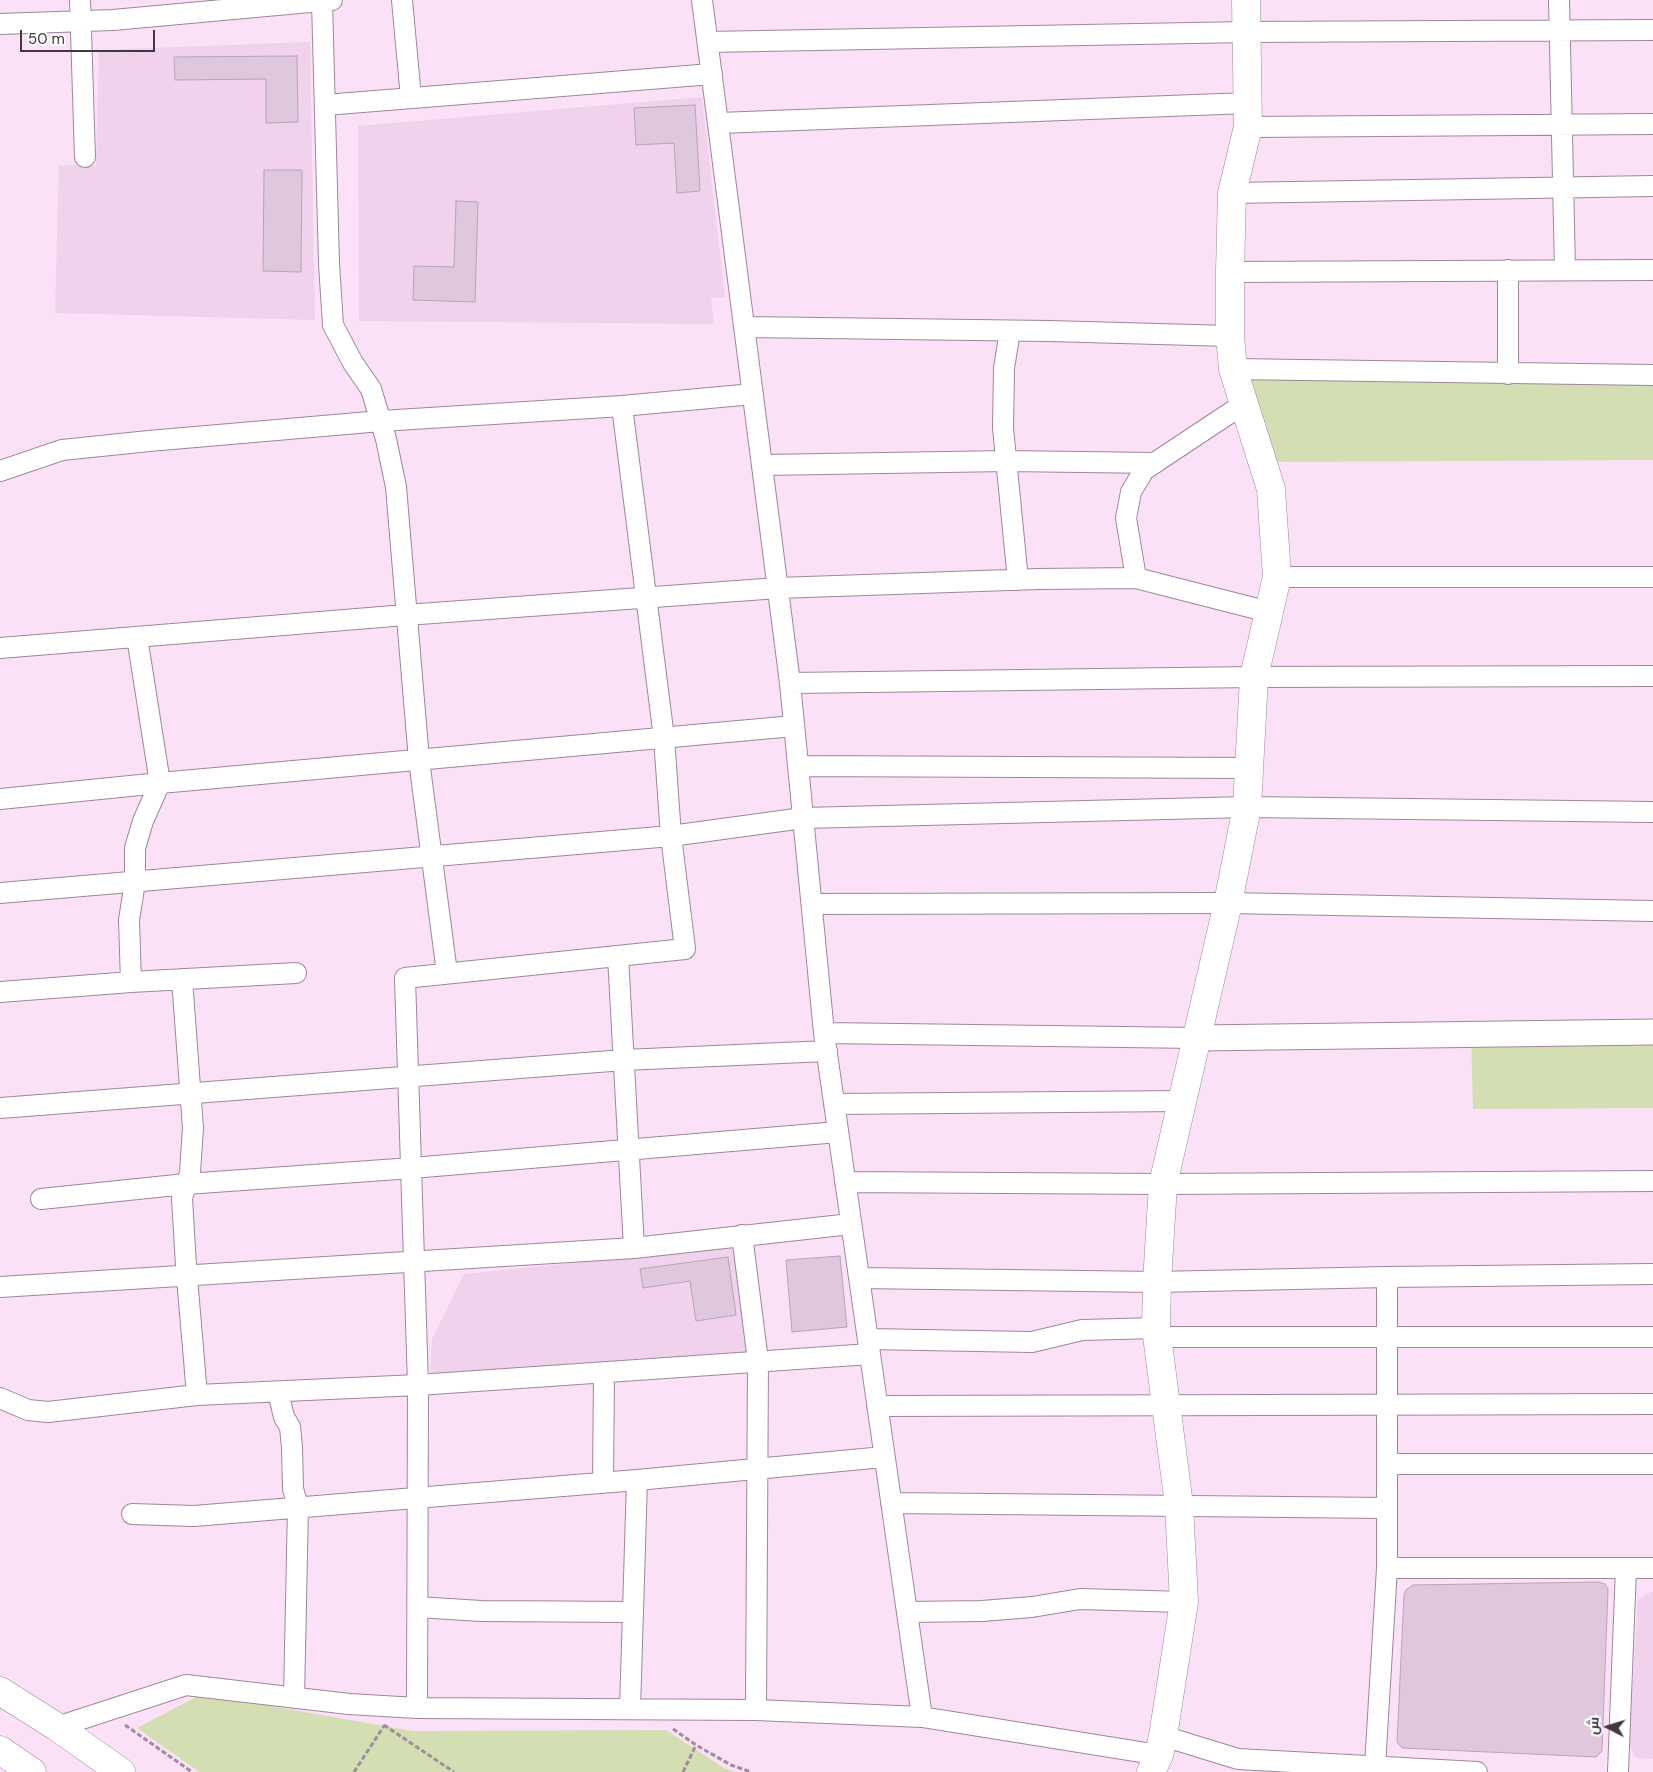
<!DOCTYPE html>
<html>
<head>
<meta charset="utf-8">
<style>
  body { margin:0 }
  #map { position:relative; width:1653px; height:1772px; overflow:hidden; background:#fae1f7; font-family:"DM Sans",Cairo,sans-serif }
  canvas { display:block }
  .north { position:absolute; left:1583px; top:1702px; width:50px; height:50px; -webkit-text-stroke:4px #fff; paint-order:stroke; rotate:275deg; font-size:14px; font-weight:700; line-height:20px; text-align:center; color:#423841 }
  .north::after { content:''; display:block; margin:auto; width:18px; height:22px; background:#423841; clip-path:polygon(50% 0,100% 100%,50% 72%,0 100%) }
  .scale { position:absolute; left:20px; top:30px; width:135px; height:22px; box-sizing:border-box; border:2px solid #423841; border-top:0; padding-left:6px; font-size:15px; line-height:18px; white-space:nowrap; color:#423841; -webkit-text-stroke:4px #fff; paint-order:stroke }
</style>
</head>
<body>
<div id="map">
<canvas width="1653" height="1772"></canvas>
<div class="north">ش</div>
<div class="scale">50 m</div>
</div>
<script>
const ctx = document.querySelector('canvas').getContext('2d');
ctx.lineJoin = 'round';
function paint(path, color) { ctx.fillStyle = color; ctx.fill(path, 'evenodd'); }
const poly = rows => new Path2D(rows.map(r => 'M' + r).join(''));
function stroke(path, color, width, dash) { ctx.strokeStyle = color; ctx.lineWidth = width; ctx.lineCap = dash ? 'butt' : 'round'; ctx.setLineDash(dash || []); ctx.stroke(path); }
const built = poly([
  [310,42,315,320,55,313,59,165,96,166,99,50],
  [702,97,725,297,711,298,714,324,359,321,358,126],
  [739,1246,750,1348,745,1353,430,1375,432,1339,464,1274],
  [1651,1592,1653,1592,1653,1759,1636,1758,1629,1746,1638,1600]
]);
const green = poly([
  [1233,369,1653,375,1653,460,1263,462],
  [1653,1032,1653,1108,1473,1109,1471,1034],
  [202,1694,413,1731,666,1730,724,1768,735,1772,199,1772,137,1728]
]);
const building = poly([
  [297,56,298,122,266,123,266,79,175,80,174,57,297,56],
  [695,105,700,191,677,193,674,143,636,145,634,108,695,105],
  [264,170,302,170,301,272,263,271,264,170],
  [456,201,478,202,475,302,413,300,414,266,454,267,456,201],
  [840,1256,847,1327,792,1332,786,1260,840,1256],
  [728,1257,736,1315,696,1321,690,1281,643,1288,640,1269,728,1257],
  [1598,1582,1605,1584,1608,1589,1602,1751,1596,1757,1402,1748,1397,1742,1404,1595,1406,1590,1413,1585,1598,1582]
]);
const path = poly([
  [125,1725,192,1772],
  [384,1725,454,1772],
  [673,1729,696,1745,731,1765,751,1772],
  [354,1772,384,1726,386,1726],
  [683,1772,696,1745]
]);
const minor = poly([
  [80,0,85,157],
  [402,0,411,98],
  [702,0,790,683,824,1033,922,1717,1159,1755],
  [1559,0,1565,270],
  [322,1,329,264,333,325,353,363,371,389,386,439,396,487,419,760,447,973],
  [0,24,113,20,332,0],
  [708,42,1246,32,1653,30],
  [325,105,712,74],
  [719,123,1248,103],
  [1248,127,1653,124],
  [1232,193,1653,186],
  [1230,272,1653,270],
  [745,327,1049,331,1230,336],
  [1010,331,1004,368,1003,428,1018,580],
  [1233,369,1653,375],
  [1508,374,1508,270],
  [762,465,1007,461,1155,463],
  [0,471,62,450,149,441,381,421,622,406,753,394],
  [1277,577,1653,577],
  [1136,578,1126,518,1131,492,1144,470,1245,403],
  [0,648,406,615,778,588,1038,579,1136,578,1269,612],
  [790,683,1254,677,1653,676],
  [798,766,1248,768],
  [0,799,160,783,794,726],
  [0,893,671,836,803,818,1247,807,1653,812],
  [812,904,1228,903,1653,911],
  [618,956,634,1248],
  [182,979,193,1128,190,1173,182,1198,186,1266,197,1395],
  [131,982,129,920,135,882,135,848,143,821,160,783,137,637],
  [0,992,131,982,296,973],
  [824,1033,1198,1038],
  [834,1104,1183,1101],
  [0,1108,624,1060,827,1051],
  [845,1182,1163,1184,1653,1181],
  [41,1199,186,1184,412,1168,838,1132],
  [742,1235,758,1361,756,1710],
  [859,1278,1157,1282,1387,1277,1653,1274],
  [0,1287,634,1248,851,1224],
  [1157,1337,1653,1337],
  [868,1339,1032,1342,1082,1330,1156,1328],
  [278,1392,284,1417,290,1427,292,1447,293,1489,298,1506,294,1698],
  [0,1398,28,1410,48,1412,197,1395,418,1385,870,1354],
  [877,1406,1653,1404],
  [1387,1464,1653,1464],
  [603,1483,604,1372],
  [891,1503,1386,1508],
  [132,1514,194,1516,637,1480,884,1457],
  [1387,1568,1653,1568],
  [418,1607,481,1611,633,1612],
  [907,1612,982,1611,1032,1607,1080,1599,1184,1602],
  [417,1708,418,1385,405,978,685,949,671,836,664,738,622,406],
  [630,1709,637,1480],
  [57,1727,186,1685,349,1704,417,1708,756,1710,922,1717],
  [1163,1736,1238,1759,1477,1772],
  [1375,1766,1387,1568,1387,1277],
  [1618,1772,1626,1568]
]);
const tertiary = poly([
  [1198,1038,1653,1032]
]);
const secondary = poly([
  [0,1691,57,1727,121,1772],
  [0,1750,32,1772],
  [1151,1772,1159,1755,1163,1736,1184,1602,1179,1505,1156,1328,1157,1282,1163,1184,1228,903,1247,807,1254,677,1277,577,1271,489,1233,369,1230,336,1230,272,1232,193,1248,127,1246,0]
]);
paint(built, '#f0d2ec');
paint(green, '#d4deb3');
paint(building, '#dfc7dd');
stroke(building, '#baa3b8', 1);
stroke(minor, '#9e879b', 22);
stroke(tertiary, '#9e879b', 27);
stroke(secondary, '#9e879b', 29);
stroke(path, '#9e8d9c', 3, [5, 2.5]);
stroke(minor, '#fff', 20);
stroke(tertiary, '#fff', 25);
stroke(secondary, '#fff', 28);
</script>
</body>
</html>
